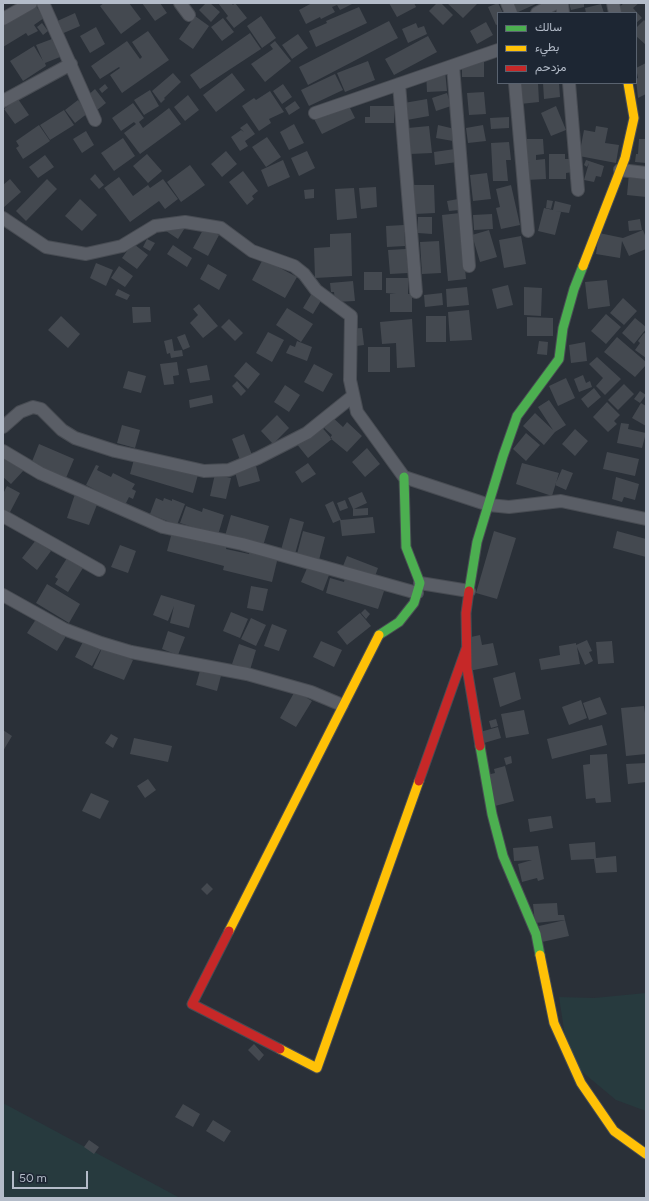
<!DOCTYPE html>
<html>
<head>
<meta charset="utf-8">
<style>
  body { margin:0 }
  #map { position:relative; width:649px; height:1201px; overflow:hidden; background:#2a3038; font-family:Figtree,Vazirmatn,sans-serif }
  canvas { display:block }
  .frame { position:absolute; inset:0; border:4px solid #b4bcc9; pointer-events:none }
  .legend { position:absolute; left:497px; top:12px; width:140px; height:72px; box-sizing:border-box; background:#1d2633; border:1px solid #59626f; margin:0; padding:5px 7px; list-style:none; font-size:12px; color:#b4bcc9 }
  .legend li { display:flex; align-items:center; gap:8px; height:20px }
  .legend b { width:20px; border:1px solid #59626f }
  .scale { position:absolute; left:12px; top:1171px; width:76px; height:18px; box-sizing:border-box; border:2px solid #b4bcc9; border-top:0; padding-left:5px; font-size:12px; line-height:14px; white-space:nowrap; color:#b4bcc9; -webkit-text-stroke:3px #1d2633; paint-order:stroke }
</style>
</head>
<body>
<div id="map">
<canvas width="649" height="1201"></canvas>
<div class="frame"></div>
<ul class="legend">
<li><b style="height:5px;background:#4caf50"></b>سالك</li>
<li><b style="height:5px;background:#ffc107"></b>بطيء</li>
<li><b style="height:5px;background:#c62828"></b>مزدحم</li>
</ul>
<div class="scale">50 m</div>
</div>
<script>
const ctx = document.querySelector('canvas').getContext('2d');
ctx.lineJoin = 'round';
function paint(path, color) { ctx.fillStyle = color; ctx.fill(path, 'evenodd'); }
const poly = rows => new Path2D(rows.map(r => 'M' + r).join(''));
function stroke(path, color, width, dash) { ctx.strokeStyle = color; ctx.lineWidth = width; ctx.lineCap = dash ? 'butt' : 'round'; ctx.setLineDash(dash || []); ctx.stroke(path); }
const green = poly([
  [646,993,646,1111,616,1100,580,1070,565,1036,559,997,594,998],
  [3,1103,180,1198,3,1198]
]);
const building = poly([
  [34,3,44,18,34,25,38,31,28,36,26,33,3,47,3,21],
  [104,3,129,3,141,19,121,34,100,6],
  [142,3,160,3,167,13,155,21],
  [206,3,210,3,220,12,211,22,199,10],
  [218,3,231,3,233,5,235,3,247,18,234,28,226,18,228,16],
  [312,3,354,3,340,10,337,5,332,7,335,12,321,19,320,17,306,24,299,10],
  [389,3,414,3,416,7,397,17],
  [437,3,441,3,453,15,443,25,429,11],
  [447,3,475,3,477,4,463,18],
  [498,3,503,13,498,13,498,24,496,25,488,7],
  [512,3,538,3,516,13],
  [569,3,584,3,584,7,571,10],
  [624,3,639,3,633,8,642,18,636,23,636,13,619,13,616,10],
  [601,4,604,13,586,13,585,8],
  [359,7,367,23,316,47,309,31,327,23,326,21],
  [75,13,80,26,59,35,53,23],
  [195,16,209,26,193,49,179,39],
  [261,16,276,38,262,48,247,26],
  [223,18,234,32,222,41,211,27],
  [644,20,646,22,646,45,636,36,636,28],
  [389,21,398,38,308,85,299,67],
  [486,22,493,35,477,44,470,31],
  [42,23,48,31,43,35,37,27],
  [416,23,418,28,424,26,427,34,408,43,402,29],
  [96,27,105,44,90,53,80,36],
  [148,31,169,60,122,93,110,75,120,68,119,67,100,79,91,66,127,41,140,59,142,57,132,42],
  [250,33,261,49,200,89,190,75],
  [298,34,308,48,292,59,282,45],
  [428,36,437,52,394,75,385,59],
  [52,39,60,57,45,63,46,66,23,81,10,61,34,46,43,61,36,45],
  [275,41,291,61,265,82,251,64,273,49,270,45],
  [462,60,484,60,484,77,462,77],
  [368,61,375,80,345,92,337,73],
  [646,63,646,94,638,98,636,79,638,78,636,68],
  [445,70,447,91,427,92,426,72],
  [173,73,181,82,164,98,165,99,161,103,152,91],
  [232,73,245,90,216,112,203,95],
  [335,74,343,90,309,106,301,90],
  [519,83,538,83,539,102,520,104],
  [543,83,559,83,560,97,544,99],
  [105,84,108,88,102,93,99,89],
  [283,84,292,97,282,104,273,91],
  [95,89,106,103,96,111,85,98],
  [150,90,159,106,144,115,134,100],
  [270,91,284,112,269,119,271,123,259,131,242,106,254,98,256,100],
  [484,92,486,114,469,115,467,93],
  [447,93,451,106,436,111,432,98],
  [188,95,199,110,185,121,174,107],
  [18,99,29,115,15,124,4,109],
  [427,99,429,116,407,120,404,103],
  [78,100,88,113,75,123,65,110],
  [295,101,300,108,289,115,285,108],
  [347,102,355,118,322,134,314,119],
  [133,103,144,118,139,122,143,128,169,108,181,124,140,154,124,133,136,124,134,122,121,131,112,118],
  [370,106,394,106,394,123,365,123,365,117,370,117],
  [556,106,566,130,551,136,541,113],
  [64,110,74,125,50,140,40,125],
  [509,117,509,128,491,129,490,118],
  [247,123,255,134,245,141,248,146,240,151,231,137,241,130,244,132,240,128],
  [294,124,304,143,289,150,280,132],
  [39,125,50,141,23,159,16,148,19,146,16,141],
  [438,125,455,129,453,141,436,138],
  [483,125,486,141,468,143,466,128],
  [429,126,432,153,410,154,408,128],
  [596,126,608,128,605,143,619,145,616,163,579,156,584,130,595,132],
  [86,131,94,145,82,153,73,139],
  [267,137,281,157,266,167,252,147],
  [123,138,135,156,114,171,101,153],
  [525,139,543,139,544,154,536,155,536,160,545,159,546,179,526,180],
  [639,139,646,139,646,163,635,162,636,154,638,154],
  [509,142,511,160,506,160,508,181,493,181,491,143],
  [455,149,457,162,435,165,434,152],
  [226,151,237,164,222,177,211,164],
  [307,151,315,168,299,176,291,158],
  [147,154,162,171,148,183,133,166],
  [549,154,565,154,565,159,573,159,573,172,566,173,566,179,549,179],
  [45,155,54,167,38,178,29,167],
  [283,160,290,177,268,187,261,170],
  [586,160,604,166,601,177,596,176,594,182,584,180,589,163,587,167,584,165],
  [190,165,205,185,181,202,167,182],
  [243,171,258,191,252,196,254,199,247,205,229,182],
  [487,173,491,199,473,201,470,175],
  [629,173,646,175,646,197,627,195],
  [95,174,104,185,99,189,90,179],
  [119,177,133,196,148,185,150,188,163,179,178,199,165,209,159,201,130,222,104,188],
  [10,179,21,192,3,208,3,185],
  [47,179,57,189,26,221,16,211],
  [414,185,434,185,435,213,415,214],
  [511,185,520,225,501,229,496,208,500,207,496,189],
  [376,187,377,207,361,209,359,188],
  [354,188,357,218,337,220,335,189],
  [314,189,314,198,305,199,304,190],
  [80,199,97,215,82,231,65,216],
  [458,199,459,210,449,211,447,201],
  [547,200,553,201,551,209,546,208],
  [555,201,571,205,569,213,555,211,561,212,555,235,538,231,544,208,553,210],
  [460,213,466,279,448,281,442,215],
  [492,214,493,229,474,230,473,215],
  [418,217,432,217,432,234,418,233],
  [640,219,642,230,629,231,628,221],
  [404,225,405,246,387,247,386,226],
  [186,226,178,239,166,231],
  [204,228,219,235,208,256,193,248],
  [489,230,497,257,480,262,472,235],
  [643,230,646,238,646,249,629,256,622,241,620,258,596,254,599,233,623,238],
  [351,233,352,276,315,278,314,248,330,247,330,234],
  [521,236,526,264,504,268,499,240],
  [147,239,155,243,150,251,143,247],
  [130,241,148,255,137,269,122,258,127,251,124,249],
  [439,241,441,273,422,274,420,242],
  [173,245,192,258,187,267,167,254],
  [406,249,408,273,390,274,388,250],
  [263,259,297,277,285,298,252,280],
  [96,263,113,270,106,286,90,278],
  [208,264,227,275,219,290,200,279],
  [119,266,133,276,125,287,111,278],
  [364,272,382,272,382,290,364,290],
  [386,278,408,278,408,294,412,294,412,312,390,312,390,294,396,294,386,293],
  [607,280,610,306,588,309,585,282],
  [353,281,355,301,335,302,334,292,331,292,330,283],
  [508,285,513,305,497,309,492,289],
  [467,287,469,305,447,307,446,289],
  [524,287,542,288,541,316,524,315],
  [118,289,130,295,127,300,115,295],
  [312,293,322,299,313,314,303,308],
  [442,293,443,305,425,307,424,295],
  [623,298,637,311,624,325,610,313],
  [199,304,218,326,203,338,190,323,198,315,193,309],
  [132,307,150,307,151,322,133,323],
  [287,308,313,324,301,342,276,325],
  [469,310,472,340,450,341,448,312],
  [606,314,621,327,606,344,591,331],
  [61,316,80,334,68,348,48,330],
  [426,316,446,316,446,342,426,342],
  [527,317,553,318,553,336,527,336],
  [635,318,646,327,646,329,634,344,622,333],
  [229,319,243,333,235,341,221,327],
  [412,319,415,367,397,368,396,343,382,344,380,322],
  [362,328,364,345,349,347,347,329],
  [268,332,284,340,272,362,256,353],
  [644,333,646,334,646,358,635,350,640,343,638,341],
  [185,334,190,347,183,350,177,337],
  [617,337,646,362,646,365,635,377,604,352],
  [172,339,174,351,182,350,183,356,171,358,170,353,167,354,164,341],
  [297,341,312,347,307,361,286,353,290,345,295,347],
  [539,341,548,342,547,355,537,354],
  [585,342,587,361,571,363,569,345],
  [368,347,390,347,390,372,368,372],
  [597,357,621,379,605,395,596,386,603,378,589,364],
  [177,362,179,375,173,376,174,384,164,385,160,364],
  [246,362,260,374,248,389,234,376],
  [314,364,333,374,323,392,304,382],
  [207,365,210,380,190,383,187,369],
  [128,371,146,376,141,393,123,388],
  [583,375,586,383,590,381,592,387,579,392,574,379],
  [566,378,575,398,558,406,549,386],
  [237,381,246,391,241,396,232,386],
  [624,384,634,394,618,410,608,400],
  [285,385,300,395,289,412,274,402],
  [594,388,601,397,588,408,581,399],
  [640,391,646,395,640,403,634,399],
  [212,395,213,403,190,408,189,400],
  [549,400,566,425,555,432,544,445,523,426,535,413,553,430,538,407],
  [607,402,620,415,614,421,617,424,608,432,593,417],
  [641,403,646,406,646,426,632,418],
  [277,415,289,428,273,444,261,431],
  [331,416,343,427,347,422,362,436,347,452,330,438,332,435,322,426],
  [621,423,629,424,628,429,646,433,642,448,617,443],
  [319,424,332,439,308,458,296,443],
  [122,425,140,430,135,448,117,443],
  [575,429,588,441,575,456,562,444],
  [526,433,540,445,526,461,513,449],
  [244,434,252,455,240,460,232,439],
  [39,444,74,459,66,478,31,464],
  [367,448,380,464,365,477,352,462],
  [136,452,199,471,193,493,130,474],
  [607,452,639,459,635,476,603,469],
  [7,456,24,470,11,484,3,477,3,460],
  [308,463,316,474,302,483,295,472],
  [522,463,559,473,552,496,516,484],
  [96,465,99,466,97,470,111,477,113,473,135,484,132,489,136,491,133,499,129,497,125,505,86,485],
  [256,466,260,481,239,487,235,472],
  [562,469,573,473,566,490,555,485],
  [215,474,231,478,226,499,210,496],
  [616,477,639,484,635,500,624,497,622,502,612,499],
  [7,486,20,493,9,514,3,511,3,494],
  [362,492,367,503,354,509,368,508,368,515,353,516,353,509,348,498],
  [75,494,98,502,89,525,67,518],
  [156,498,163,501,164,498,172,501,172,499,185,504,177,525,150,514],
  [345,500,348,508,340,511,337,503],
  [333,501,341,520,373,517,375,533,342,536,340,520,333,523,325,505],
  [186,506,202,512,203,508,224,515,218,535,180,523],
  [231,515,269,526,263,546,225,536],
  [290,518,304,522,295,554,281,550],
  [303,531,325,537,319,560,297,554],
  [494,531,516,538,497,599,476,593],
  [617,531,646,539,646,557,613,548],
  [172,532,227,544,226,549,249,554,250,550,278,557,272,582,223,570,224,566,167,551],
  [36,540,51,551,37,570,22,558],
  [120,545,136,551,128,573,111,567],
  [347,556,378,568,374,579,343,566],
  [67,558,83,568,68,592,55,584,58,579,55,577],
  [308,566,329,575,323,591,301,582],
  [345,577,384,591,378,609,326,593,330,578,344,582],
  [47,584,80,604,69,623,36,603],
  [251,586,268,589,263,611,247,608],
  [161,595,195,605,189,628,170,623,174,606,168,621,153,615],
  [365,609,370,614,366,619,361,613],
  [231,612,248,619,240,638,223,631],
  [40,613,69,631,57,651,27,633],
  [360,613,371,626,347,645,337,632],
  [251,618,266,625,256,646,241,639],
  [272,624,287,630,279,651,264,646],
  [168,631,185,637,178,655,162,649],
  [480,635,482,645,493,643,498,665,469,671,462,639],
  [85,638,102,647,92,666,75,657],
  [587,640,592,651,589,652,593,661,585,665,577,647,580,664,541,670,539,659,560,655,559,646,576,643,576,645],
  [321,641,342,650,334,667,313,657],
  [612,641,614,663,598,664,596,642],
  [239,644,256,650,250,670,232,664],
  [103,646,133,660,124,680,93,668],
  [201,667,222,672,217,691,196,685],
  [515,672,521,699,500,707,493,678],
  [295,691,312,701,296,727,280,718],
  [600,697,607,714,589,720,583,703],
  [581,700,587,718,569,725,562,707],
  [644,706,646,720,646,754,626,756,621,708],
  [524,710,529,734,506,738,501,714],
  [496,719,498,726,491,728,489,721],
  [602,725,607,745,552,759,547,739],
  [498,727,501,738,484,743,480,732],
  [3,730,12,736,3,751],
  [111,734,118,738,113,748,105,743],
  [134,738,172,746,168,762,130,754],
  [607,754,611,802,596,803,595,798,586,799,583,765,590,764,590,755],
  [511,756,512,763,506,765,504,758],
  [646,763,646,782,628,784,626,764],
  [505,766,514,801,495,806,487,775,495,773,494,769],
  [148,779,156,790,145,798,137,786],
  [91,793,109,801,100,819,82,811],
  [551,816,553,828,530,832,528,819],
  [595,842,596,858,616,856,617,872,596,873,594,859,571,860,569,844],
  [538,846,544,879,538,881,537,878,522,882,518,864,532,860,514,861,513,848],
  [207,883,213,889,207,895,201,889],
  [557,903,558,915,564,915,565,920,535,923,533,904],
  [565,920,569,936,542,942,539,926],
  [254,1044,264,1055,259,1061,248,1050],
  [183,1104,200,1114,193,1127,175,1117],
  [213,1120,231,1131,224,1142,206,1131],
  [89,1140,99,1147,94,1154,84,1147]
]);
const street = poly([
  [43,3,95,120],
  [180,3,189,15],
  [507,3,511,13],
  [562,3,563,13],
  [613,3,615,13],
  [537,13,556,3],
  [3,19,31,3],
  [453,66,469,266],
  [515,83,528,231],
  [569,83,578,190],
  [399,84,416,292],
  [3,101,71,64],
  [315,113,498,50],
  [620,170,646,173],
  [3,218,46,247,86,254,122,246,155,226,185,222,221,228,252,251,294,266,304,274,316,290,351,316,350,380,357,412,404,477,489,505,509,507,561,501,646,519],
  [3,427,20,412,33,407,41,409,62,430,75,438,115,451,204,471,229,470,258,458,307,433,353,396],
  [3,451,40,473,163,527,242,544,417,593],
  [3,516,99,570],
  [420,583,469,591],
  [3,595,64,629,101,643,131,652,247,674,311,692,342,705]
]);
const fast = poly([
  [469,591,477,542,503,456,517,416,559,359,563,328,574,289,583,266],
  [379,635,399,622,414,603,420,583,406,547,404,477],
  [480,746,492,814,503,856,536,934,540,955]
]);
const slow = poly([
  [583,266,625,158,634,118,628,83],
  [229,931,379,635],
  [540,955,554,1023,581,1083,614,1131,646,1154],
  [280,1049,317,1068,419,781]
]);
const jam = poly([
  [469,591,466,613,467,668,480,746],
  [419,781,466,649],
  [229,931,192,1004,280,1049]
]);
paint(green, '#273a3e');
paint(building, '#444950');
stroke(street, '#484c53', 14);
stroke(fast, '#484c53', 11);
stroke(slow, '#484c53', 11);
stroke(jam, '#484c53', 11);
stroke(street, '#5a5e66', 12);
stroke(fast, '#4caf50', 9);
stroke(slow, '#ffc107', 9);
stroke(jam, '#c62828', 9);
</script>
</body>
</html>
